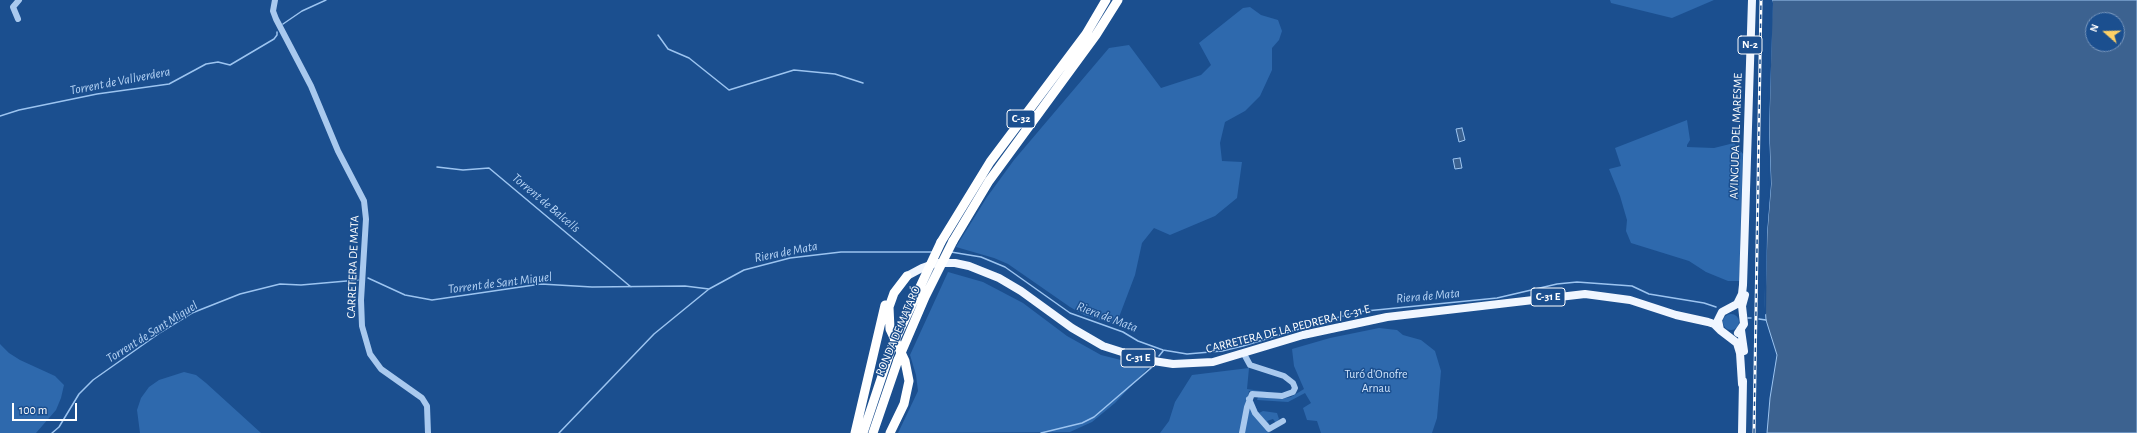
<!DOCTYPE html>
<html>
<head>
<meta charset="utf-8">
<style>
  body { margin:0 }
  #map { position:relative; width:2137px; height:433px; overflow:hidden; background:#1b4f8f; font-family:"Alegreya Sans",sans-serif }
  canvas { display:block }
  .north { position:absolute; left:2085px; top:12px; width:40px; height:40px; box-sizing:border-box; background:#1b4f8f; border:1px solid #7695bc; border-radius:50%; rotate:290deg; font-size:11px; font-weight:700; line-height:16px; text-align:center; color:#fff }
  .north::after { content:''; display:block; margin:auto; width:14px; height:18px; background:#ffd166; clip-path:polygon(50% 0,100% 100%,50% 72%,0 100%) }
  .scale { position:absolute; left:12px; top:403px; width:65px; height:18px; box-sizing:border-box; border:2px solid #fff; border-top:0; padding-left:5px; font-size:12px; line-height:14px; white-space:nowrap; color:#fff; -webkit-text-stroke:3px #1b4f8f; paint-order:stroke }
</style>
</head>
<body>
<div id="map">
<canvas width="2137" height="433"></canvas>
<div class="north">N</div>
<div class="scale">100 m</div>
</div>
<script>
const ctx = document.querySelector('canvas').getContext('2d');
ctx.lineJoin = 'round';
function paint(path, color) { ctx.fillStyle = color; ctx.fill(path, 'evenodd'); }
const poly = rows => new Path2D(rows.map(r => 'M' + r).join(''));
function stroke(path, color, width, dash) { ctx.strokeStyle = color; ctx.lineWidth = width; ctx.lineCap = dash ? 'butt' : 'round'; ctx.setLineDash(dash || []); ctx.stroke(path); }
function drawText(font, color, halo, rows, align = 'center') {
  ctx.font = font + ' "Alegreya Sans",sans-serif'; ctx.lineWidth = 3; ctx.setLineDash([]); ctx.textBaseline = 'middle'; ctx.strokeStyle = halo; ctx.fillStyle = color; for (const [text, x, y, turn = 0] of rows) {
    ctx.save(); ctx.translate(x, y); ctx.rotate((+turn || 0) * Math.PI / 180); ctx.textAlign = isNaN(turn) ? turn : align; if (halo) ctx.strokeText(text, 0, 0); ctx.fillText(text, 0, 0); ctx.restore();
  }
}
const green = poly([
  [1610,0,1714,0,1672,18,1611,3],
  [1250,7,1261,15,1278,20,1282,31,1279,40,1272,48,1272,70,1260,96,1245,111,1225,122,1220,143,1222,161,1242,162,1237,198,1215,216,1170,235,1154,228,1142,243,1135,275,1116,325,1084,315,1070,307,1008,264,994,258,956,247,987,197,1014,160,1109,48,1129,45,1161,88,1201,75,1211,65,1199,43,1243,8],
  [1687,120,1690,140,1687,145,1687,147,1714,148,1734,143,1743,154,1739,281,1728,281,1706,272,1689,261,1631,243,1626,231,1627,220,1620,196,1609,169,1621,166,1615,148],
  [948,272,983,282,1023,303,1067,336,1101,355,1149,367,1115,403,1092,422,1070,432,898,433,918,391,916,375,910,355],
  '1723 322a8 8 0 1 1 16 0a8 8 0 1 1-16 0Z',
  [1379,328,1397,330,1403,335,1421,340,1435,351,1441,371,1437,418,1432,433,1321,433,1317,421,1307,420,1303,408,1311,403,1305,393,1288,402,1257,400,1258,397,1281,399,1291,397,1304,389,1294,366,1292,349,1330,338],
  [0,344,9,353,20,360,55,376,64,385,61,398,56,410,36,433,0,433],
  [1249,368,1247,389,1281,394,1249,391,1241,433,1160,433,1169,421,1175,402,1192,375],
  [184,372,196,375,206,383,261,433,140,433,137,410,141,398,149,387,159,380],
  [1253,404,1254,404,1259,413,1263,411,1277,413,1279,419,1276,423,1273,419,1267,421,1270,425,1267,424],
  [1249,406,1261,423,1270,433,1244,433]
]);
const water = poly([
  [1772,0,2137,0,2137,433,1767,433,1770,398,1777,355,1766,320,1765,305,1767,233,1771,184,1769,130,1772,0],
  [2093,20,2117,20,2117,44,2093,44,2093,20],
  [1462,128,1465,140,1459,142,1456,129,1462,128],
  [1460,158,1462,168,1455,169,1453,159,1460,158]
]);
const pier = poly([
  [1770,0,1772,0,1773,3,1769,130,1771,184,1767,233,1766,314,1764,315,1765,233,1769,184,1767,130]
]);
const stream = poly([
  [283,24,302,11,326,0],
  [658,35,668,49,689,58,729,90,794,70,835,74,863,83],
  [0,116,19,110,97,94,169,84,206,64,218,62,230,65,274,39,277,35,277,32],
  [437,167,463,170,489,168,631,287],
  [951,252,981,257,1005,267,1070,313,1123,332,1138,341,1163,350,1187,354,1222,351,1243,346,1356,312,1497,298,1557,284,1577,282,1632,286,1649,294,1704,303,1716,307],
  [368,278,405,295,432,300,541,284,592,287,685,286,709,289],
  [1748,318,1751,318],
  [1759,319,1766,320],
  [1159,356,1163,351],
  [52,433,59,427,79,394,93,380,161,332,192,313,240,294,280,284,301,285,358,280],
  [559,433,654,334,709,289,744,270,790,258,841,252,933,252],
  [1041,433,1082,423,1094,417,1151,368]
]);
const minor = poly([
  [275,0,273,11,276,19,311,86,338,151,364,201,366,219,361,300,362,326,370,354,381,369,422,398,427,406,428,433],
  [18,19,13,7,19,0],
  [1249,399,1255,413,1269,429,1283,421],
  [1242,433,1247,407,1252,394,1282,396,1293,392,1295,388,1293,383,1284,376,1250,365,1244,354]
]);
const major = poly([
  [907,276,922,268,936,263,955,263,969,266,999,278,1021,291,1072,328,1103,346,1147,360,1173,364,1213,362,1303,335,1387,317,1585,294,1630,300,1676,315,1708,322,1714,324,1720,330],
  [1741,330,1744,351],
  [1738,333,1744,324,1742,306,1745,295],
  [1742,384,1740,353,1737,343,1720,330,1718,320,1722,312,1737,304,1742,294,1743,285,1752,0],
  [1742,433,1743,381]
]);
const highway = poly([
  [953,241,989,181,1096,35,1118,0],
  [941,242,990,162,1086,34,1106,0],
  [855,433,885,305],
  [863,433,891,349],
  [873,433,898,360],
  [890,433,904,404,909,381,905,361,890,329,889,307,894,293,907,276]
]);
const rail = poly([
  [1754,433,1761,0]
]);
const highwayBridge = poly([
  [891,349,941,242],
  [898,360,925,297,953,241]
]);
const shields = [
  [1750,45,24],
  [1021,119,28],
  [1548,297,34],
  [1138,358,34]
];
const shieldNames = [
  ["N-2",1750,45],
  ["C-32",1021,119],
  ["C-31 E",1548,297],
  ["C-31 E",1138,358]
];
const streetNames = [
  ["AVINGUDA DEL MARESME",1736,136,-88],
  ["CARRETERA DE MATA",353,267,-88],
  ["CARRETERA DE LA PEDRERA / C-31 E",1288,329,-14],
  ["RONDA DE MATARÓ",898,331,-67]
];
const parkNames = [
  ["Turó d'Onofre",1376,374],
  ["Arnau",1376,388]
];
const waterNames = [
  ["Torrent de Vallverdera",120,81,-11],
  ["Torrent de Balcells",546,203,40],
  ["Riera de Mata",786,252,-11],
  ["Torrent de Sant Miquel",500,283,-7],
  ["Riera de Mata",1428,296,-5],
  ["Riera de Mata",1107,317,21],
  ["Torrent de Sant Miquel",152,332,-32]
];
paint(green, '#2e69ad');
paint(water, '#3c6290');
stroke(water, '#9cc4f0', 1);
paint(pier, '#1b4f8f');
stroke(stream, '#9cc4f0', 1.5);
stroke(minor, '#a9c9ee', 6);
stroke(major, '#f0f6ff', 8);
stroke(highway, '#fff', 9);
stroke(rail, '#fff', 3);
stroke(rail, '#1b4f8f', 1.5, [4.5]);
stroke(highwayBridge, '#fff', 9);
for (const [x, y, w] of shields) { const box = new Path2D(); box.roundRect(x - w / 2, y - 9, w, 18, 3); ctx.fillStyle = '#1b4f8f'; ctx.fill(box); stroke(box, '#fff', 1); }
drawText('bold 11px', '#fff', null, shieldNames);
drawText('12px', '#fff', '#1b4f8f', streetNames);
drawText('12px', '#cfe3fa', '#1b4f8f', parkNames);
drawText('italic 13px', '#b5d3f5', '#1b4f8f', waterNames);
</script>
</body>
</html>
